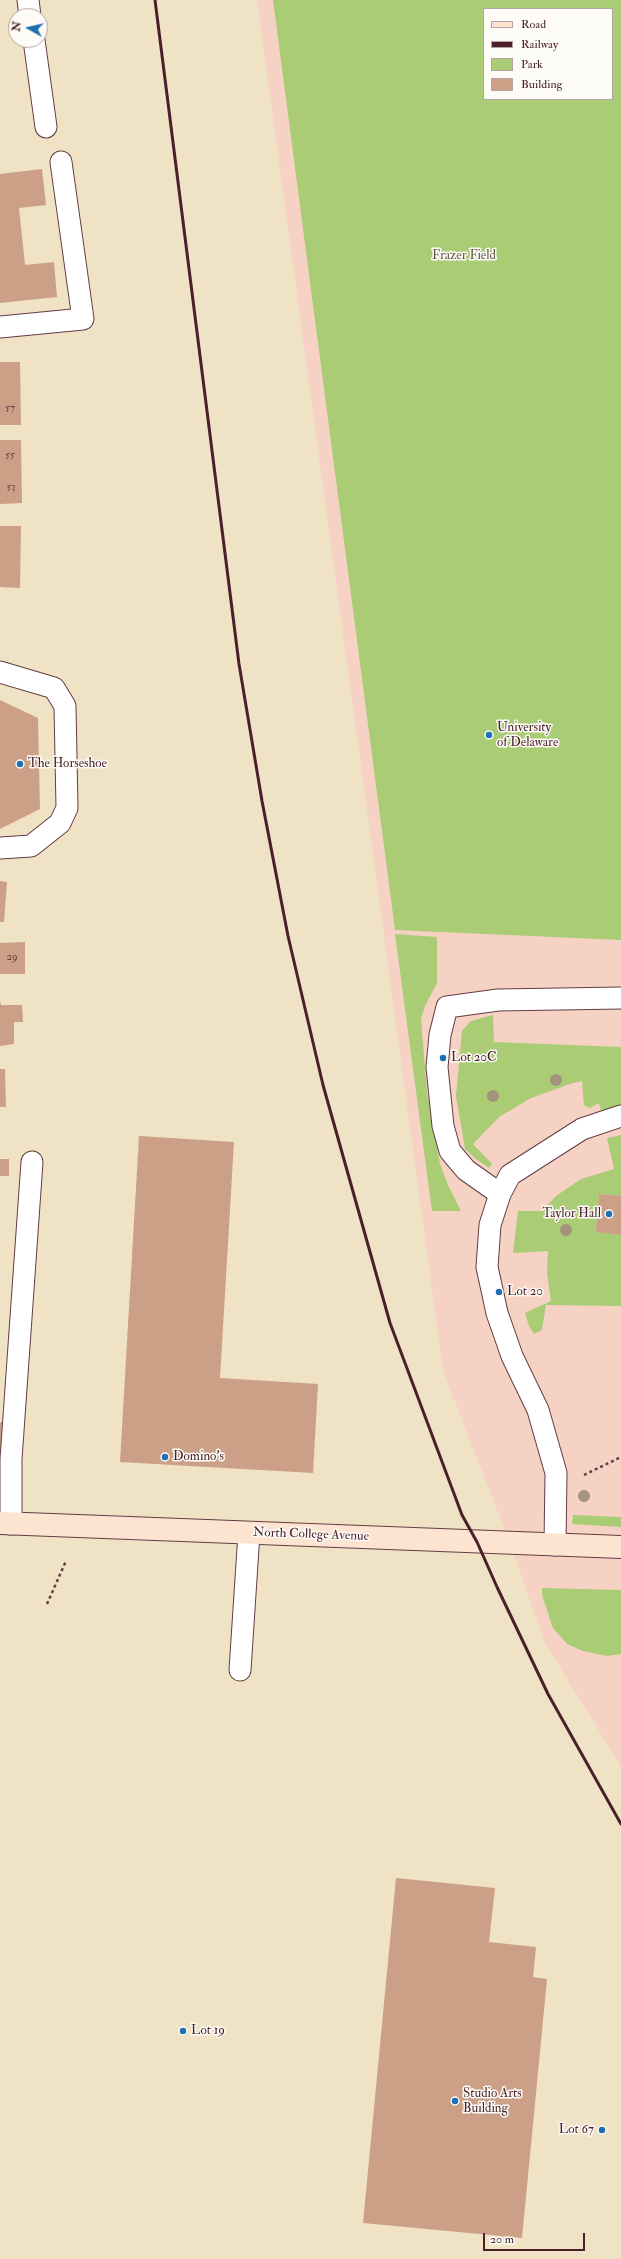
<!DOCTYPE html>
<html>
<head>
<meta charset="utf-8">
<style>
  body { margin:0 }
  #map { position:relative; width:621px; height:2259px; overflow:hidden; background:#f0e2c5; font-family:"IM FELL Double Pica",serif }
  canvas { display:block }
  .legend { position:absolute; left:483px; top:8px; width:130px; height:92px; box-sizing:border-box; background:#fdfcf7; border:1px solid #b5a4a5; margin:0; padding:5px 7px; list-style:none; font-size:12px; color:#4a1f2b }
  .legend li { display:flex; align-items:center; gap:8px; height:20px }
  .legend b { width:20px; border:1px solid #b5a4a5 }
  .north { position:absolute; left:8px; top:8px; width:40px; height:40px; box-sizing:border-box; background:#fdfcf7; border:1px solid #b5a4a5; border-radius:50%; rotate:278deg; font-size:11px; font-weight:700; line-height:16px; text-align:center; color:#4a1f2b }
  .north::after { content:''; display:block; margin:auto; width:14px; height:18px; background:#1f6fb2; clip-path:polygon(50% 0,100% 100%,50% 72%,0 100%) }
  .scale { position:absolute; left:483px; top:2233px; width:102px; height:18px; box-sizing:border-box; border:2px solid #4a1f2b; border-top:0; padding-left:5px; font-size:12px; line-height:14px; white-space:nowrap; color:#4a1f2b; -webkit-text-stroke:3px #fdfcf7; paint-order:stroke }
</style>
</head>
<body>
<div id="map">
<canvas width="621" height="2259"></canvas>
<ul class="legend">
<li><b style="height:5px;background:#fde4d1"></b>Road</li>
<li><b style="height:5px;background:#4a1f2b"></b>Railway</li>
<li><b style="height:11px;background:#a9cc75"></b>Park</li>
<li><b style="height:11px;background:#cba087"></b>Building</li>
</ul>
<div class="north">N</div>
<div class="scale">20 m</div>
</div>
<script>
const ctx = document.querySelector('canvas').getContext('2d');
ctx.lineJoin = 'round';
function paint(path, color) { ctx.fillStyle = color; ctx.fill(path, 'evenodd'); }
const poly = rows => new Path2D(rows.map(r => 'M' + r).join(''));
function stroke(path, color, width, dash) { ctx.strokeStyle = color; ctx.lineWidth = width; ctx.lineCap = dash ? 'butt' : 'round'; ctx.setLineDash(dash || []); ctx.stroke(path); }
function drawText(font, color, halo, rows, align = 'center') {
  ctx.font = font + ' "IM FELL Double Pica",serif'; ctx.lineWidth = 3; ctx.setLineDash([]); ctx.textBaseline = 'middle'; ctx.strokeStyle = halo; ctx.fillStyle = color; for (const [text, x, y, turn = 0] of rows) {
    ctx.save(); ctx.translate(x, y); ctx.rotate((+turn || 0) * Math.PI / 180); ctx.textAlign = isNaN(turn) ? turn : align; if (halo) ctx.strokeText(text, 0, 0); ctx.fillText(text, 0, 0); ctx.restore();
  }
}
const built = poly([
  [257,0,621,0,621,1767,544,1641,510,1543,443,1371],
  [484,9,612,9,612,99,484,99]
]);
const green = poly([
  [273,0,621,0,621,940,395,930],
  [484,9,612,9,612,99,484,99],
  [395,934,437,937,437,983,425,1006,421,1019,427,1092,440,1164,448,1185,461,1211,432,1211],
  [493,1015,494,1042,621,1047,621,1108,602,1115,599,1103,590,1108,584,1105,582,1081,573,1083,531,1098,499,1117,473,1144,492,1164,489,1168,476,1159,465,1149,456,1096,462,1031,471,1021],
  [621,1135,621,1196,599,1194,596,1232,621,1235,621,1306,546,1305,542,1330,534,1334,529,1326,525,1313,551,1301,547,1273,548,1251,513,1253,518,1211,542,1211,556,1196,581,1179,614,1169,607,1138],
  [573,1515,621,1517,621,1527,572,1524],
  [542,1588,621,1590,621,1654,607,1656,583,1651,567,1644,553,1628,542,1595]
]);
const building = poly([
  [42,169,46,205,19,208,25,265,54,262,57,297,0,303,0,174],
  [0,362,20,362,21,425,0,425],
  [0,440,21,440,22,503,0,504],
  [0,526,21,526,20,588,0,587],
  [0,700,38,718,40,809,0,829],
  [0,881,7,882,4,922,0,922],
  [25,942,25,974,0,974,0,943],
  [0,1001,1,1005,22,1005,23,1022,14,1022,14,1044,0,1046],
  [0,1069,5,1069,6,1107,0,1107],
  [139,1136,234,1142,220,1378,318,1384,313,1473,120,1462],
  [0,1159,9,1159,9,1176,0,1176],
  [599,1194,621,1196,621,1235,596,1232],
  [0,1422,3,1422,2,1466,0,1466],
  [396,1878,495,1888,489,1942,536,1947,533,1977,547,1979,522,2238,363,2223]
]);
const path = poly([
  [584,1475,621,1457],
  [47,1604,66,1561]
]);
const lane = poly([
  [28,0,30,16],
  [34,40,46,127],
  [0,327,83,319,61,162],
  [0,672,54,688,65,706,67,808,60,823,31,846,0,848],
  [500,1194,466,1170,450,1151,443,1126,437,1067,440,1035,447,1007,498,1000,621,998],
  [11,1524,11,1459,32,1162],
  [555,1545,556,1473,538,1410,512,1356,497,1313,487,1267,490,1225,500,1194,510,1175,582,1129,621,1116],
  [240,1670,249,1533]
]);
const secondary = poly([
  [0,1523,621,1547]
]);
const rail = poly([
  [155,0,239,664,262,801,288,936,323,1085,390,1323,462,1515,477,1542,497,1587,548,1694,621,1824]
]);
const trees = [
  [556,1080],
  [493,1096],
  [566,1230],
  [584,1496]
];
const markers = [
  [489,735,4,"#1f6fb2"],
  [20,764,4,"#1f6fb2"],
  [443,1058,4,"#1f6fb2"],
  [609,1214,4,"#1f6fb2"],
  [499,1292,4,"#1f6fb2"],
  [165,1457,4,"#1f6fb2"],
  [183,2031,4,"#1f6fb2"],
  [455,2101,4,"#1f6fb2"],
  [602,2130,4,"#1f6fb2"]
];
const numberNames = [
  ["57",10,409],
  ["55",10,456],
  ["53",11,488],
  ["29",12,958]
];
const parkNames = [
  ["Frazer Field",464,256]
];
const poiNames = [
  ["University",497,728],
  ["of Delaware",497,743],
  ["The Horseshoe",28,764],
  ["Lot 20C",451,1058],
  ["Taylor Hall",601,1214,"right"],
  ["Lot 20",507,1292],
  ["Domino's",173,1457],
  ["Lot 19",191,2031],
  ["Studio Arts",463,2094],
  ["Building",463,2109],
  ["Lot 67",594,2130,"right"]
];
const streetNames = [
  ["North College Avenue",311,1535,2]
];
paint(built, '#f6d2c5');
paint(green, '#a9cc75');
paint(building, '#cba087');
stroke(lane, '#633c42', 23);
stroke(secondary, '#633c42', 24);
stroke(path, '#633c42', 2.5, [3, 3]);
stroke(lane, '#fff', 21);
stroke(secondary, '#fde4d1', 22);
stroke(rail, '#4a1f2b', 3);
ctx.fillStyle = '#a4937c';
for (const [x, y] of trees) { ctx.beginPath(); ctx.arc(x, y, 6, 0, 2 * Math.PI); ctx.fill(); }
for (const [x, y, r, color] of markers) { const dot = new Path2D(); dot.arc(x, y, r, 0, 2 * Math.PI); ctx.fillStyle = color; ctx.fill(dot); stroke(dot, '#fdfcf7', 1.5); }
drawText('11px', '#6a3f42', null, numberNames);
drawText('13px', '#665341', '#fdfcf7', parkNames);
drawText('13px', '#4a1f2b', '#fdfcf7', poiNames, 'left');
drawText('13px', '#4a1f2b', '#fdfcf7', streetNames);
</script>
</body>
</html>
